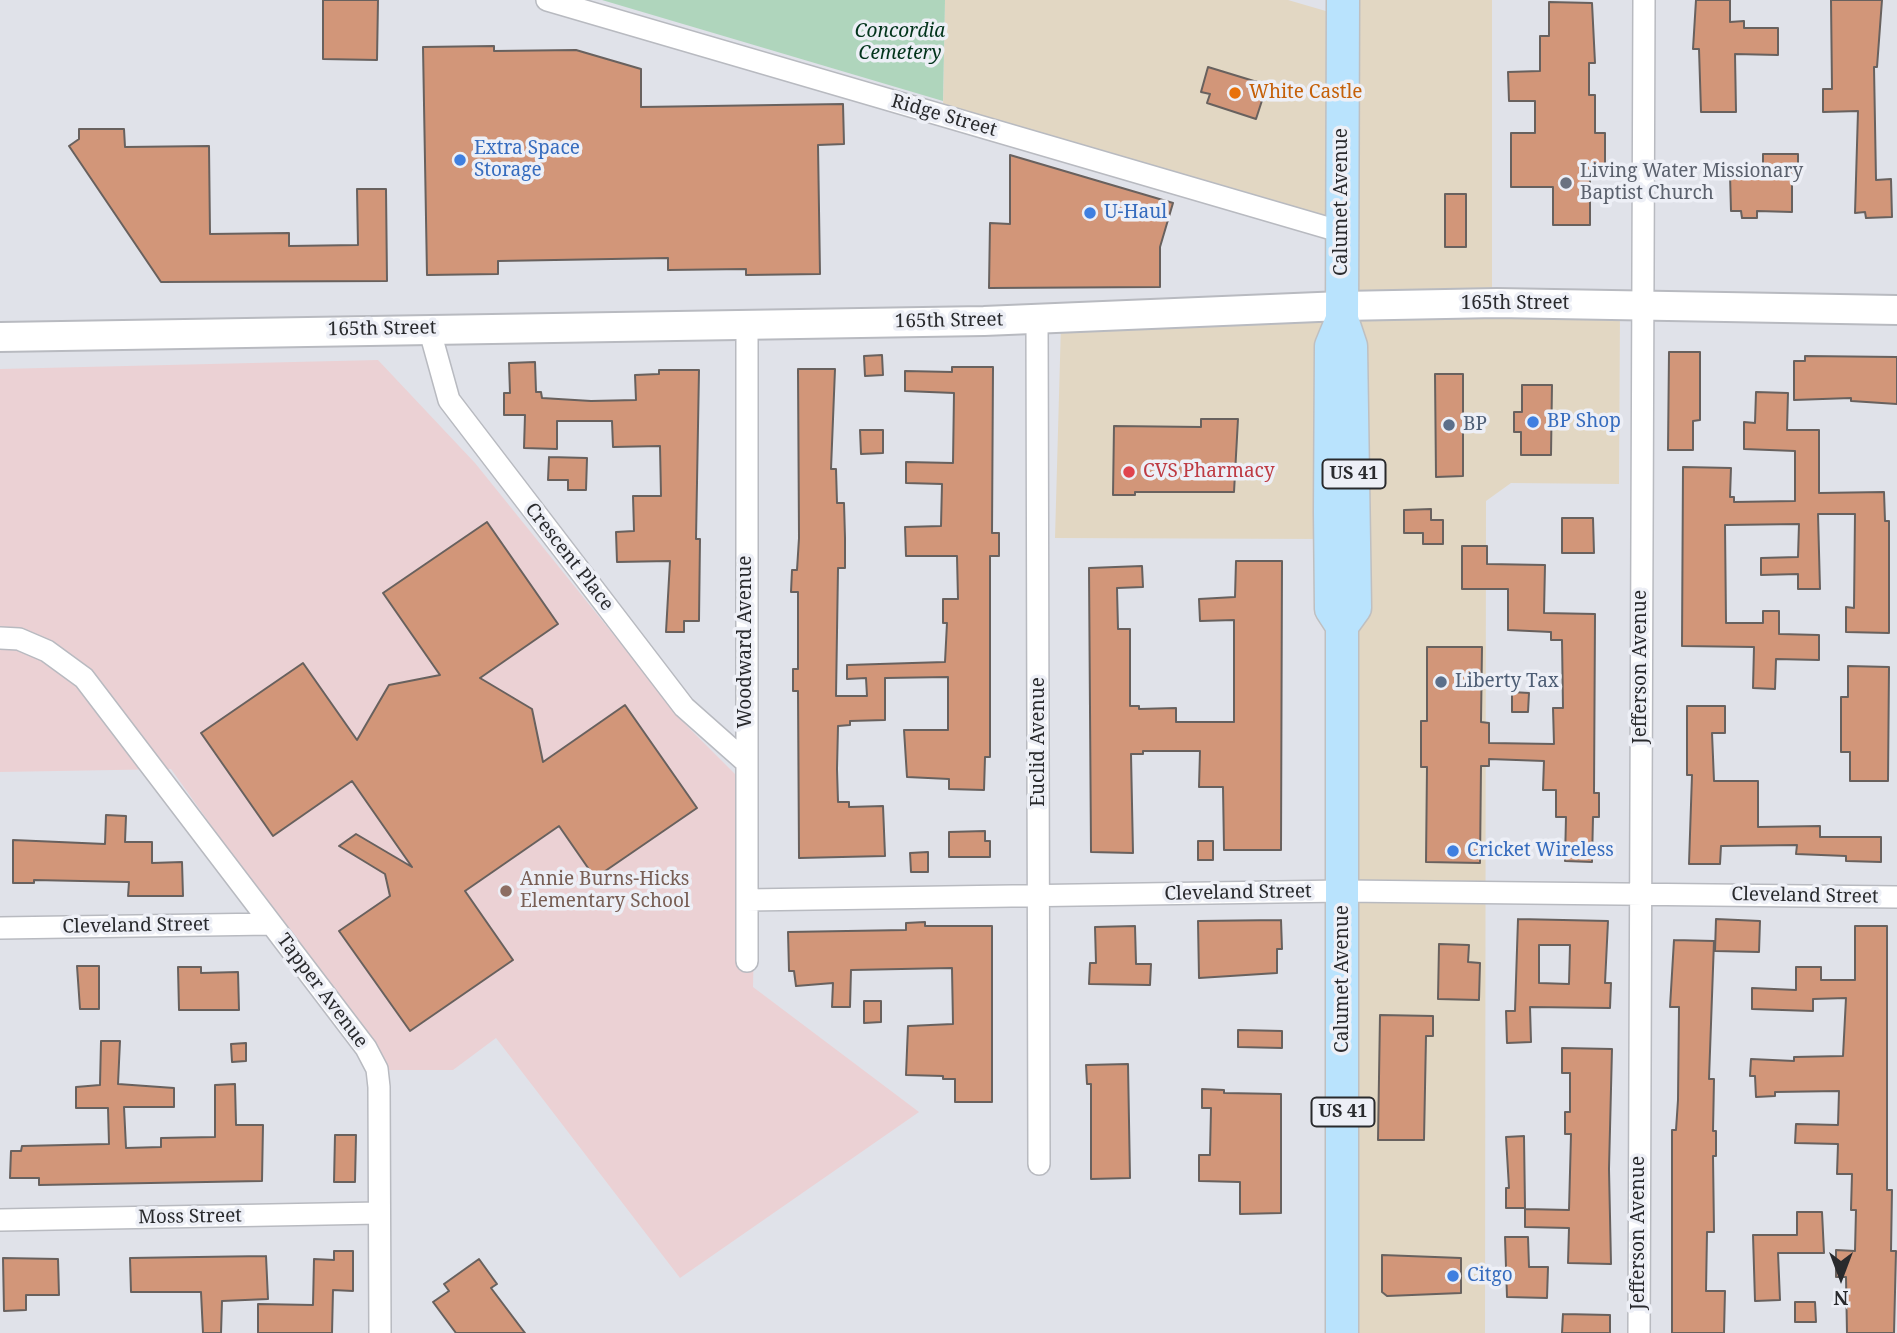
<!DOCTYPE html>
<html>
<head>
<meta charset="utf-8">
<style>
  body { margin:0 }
  #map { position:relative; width:1897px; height:1333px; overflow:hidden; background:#e0e2e9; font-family:"Noto Serif",serif }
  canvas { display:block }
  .north { position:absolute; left:1806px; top:1242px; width:70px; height:70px; -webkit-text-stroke:5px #edeff6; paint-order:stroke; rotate:180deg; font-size:19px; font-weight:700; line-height:28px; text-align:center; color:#292a2d }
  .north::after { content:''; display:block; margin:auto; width:24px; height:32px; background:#292a2d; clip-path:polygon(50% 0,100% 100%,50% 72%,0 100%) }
</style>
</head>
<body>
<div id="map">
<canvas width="1897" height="1333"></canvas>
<div class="north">N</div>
</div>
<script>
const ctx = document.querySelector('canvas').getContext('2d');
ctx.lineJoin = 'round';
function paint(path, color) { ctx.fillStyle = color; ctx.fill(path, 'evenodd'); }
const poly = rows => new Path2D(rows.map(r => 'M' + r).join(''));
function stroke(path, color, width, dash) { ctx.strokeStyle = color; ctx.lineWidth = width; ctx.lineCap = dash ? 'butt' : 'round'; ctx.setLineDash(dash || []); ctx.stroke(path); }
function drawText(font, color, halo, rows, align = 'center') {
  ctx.font = font + ' "Noto Serif",serif'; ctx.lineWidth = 7; ctx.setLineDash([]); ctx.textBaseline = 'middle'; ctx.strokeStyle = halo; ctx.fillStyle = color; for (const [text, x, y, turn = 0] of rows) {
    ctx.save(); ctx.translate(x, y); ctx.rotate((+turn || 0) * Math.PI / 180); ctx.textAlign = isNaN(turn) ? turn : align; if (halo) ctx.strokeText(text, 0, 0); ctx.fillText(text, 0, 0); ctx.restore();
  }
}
const commercial = poly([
  [945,0,1288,0,1336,14,1335,224,943,109],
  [1347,0,1492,0,1492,297,1347,302],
  [1620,309,1619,484,1511,483,1486,501,1485,1333,1347,1333,1347,312],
  [1337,312,1324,539,1055,538,1061,324]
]);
const education = poly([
  [378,360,475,463,688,727,757,796,753,987,919,1112,680,1278,496,1038,453,1070,385,1070,171,769,0,772,0,369]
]);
const green = poly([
  [602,0,945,0,943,101]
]);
const building = poly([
  [323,0,378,0,377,60,323,59,323,0],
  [1696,0,1730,0,1730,22,1744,21,1744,28,1778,28,1778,55,1735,54,1736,112,1701,112,1699,49,1693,49,1696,0],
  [1831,0,1882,0,1877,67,1874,67,1876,180,1891,179,1892,217,1866,218,1865,212,1855,213,1858,111,1823,112,1823,89,1832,89,1831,0],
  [1549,2,1592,3,1595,63,1589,63,1589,95,1595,95,1595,133,1605,133,1605,164,1599,164,1599,176,1590,176,1590,225,1553,225,1553,187,1511,187,1511,133,1535,133,1535,101,1509,101,1508,72,1540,71,1540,36,1549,36,1549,2],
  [494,46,494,51,576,50,641,69,641,107,843,104,844,144,818,145,820,274,746,275,746,269,668,270,668,258,498,261,498,274,427,275,423,47,494,46],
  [1208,67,1267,85,1256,119,1207,103,1210,94,1201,92,1208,67],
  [79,129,124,129,125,147,209,146,210,234,289,233,289,246,358,245,357,189,386,189,387,281,161,282,69,146,79,139,79,129],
  [1763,154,1798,154,1798,174,1792,174,1792,212,1757,211,1757,218,1742,218,1741,211,1731,211,1730,175,1763,174,1763,154],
  [1010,155,1173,203,1160,247,1160,287,989,288,990,223,1010,224,1010,155],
  [1445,194,1466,194,1466,247,1445,247,1445,194],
  [1669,352,1700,352,1700,420,1693,421,1693,450,1668,450,1669,352],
  [882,355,883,375,865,376,864,356,882,355],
  [1805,356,1897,357,1897,404,1851,401,1851,398,1794,400,1794,361,1805,361,1805,356],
  [535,362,536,392,541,392,542,398,591,401,636,400,635,375,659,374,659,370,699,370,696,539,700,539,699,621,684,621,684,632,666,632,670,561,617,562,616,532,634,531,633,496,661,496,660,446,613,447,612,421,557,421,557,449,524,448,525,415,504,415,504,393,510,393,509,363,535,362],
  [952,367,993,367,992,533,999,533,999,556,990,556,990,757,985,757,984,790,949,789,949,779,907,777,904,730,948,730,948,677,885,678,885,720,850,721,850,725,838,726,837,769,838,802,849,802,849,807,883,806,885,856,799,858,798,691,793,691,793,669,798,669,798,592,791,592,792,570,797,570,799,538,798,369,835,369,831,469,836,469,837,503,844,503,845,538,845,568,838,568,836,696,867,696,866,678,847,679,847,665,945,662,947,623,943,623,943,599,958,599,957,556,906,556,905,527,941,526,942,484,906,483,906,462,953,463,954,393,905,391,905,371,952,372,952,367],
  [1435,374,1463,374,1463,476,1436,477,1435,374],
  [1522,385,1552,385,1551,455,1521,455,1521,432,1514,432,1514,412,1522,412,1522,385],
  [1756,392,1788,393,1787,430,1819,430,1819,493,1884,492,1885,521,1889,521,1889,633,1846,632,1846,607,1854,608,1855,514,1818,514,1820,589,1798,589,1798,574,1761,575,1761,558,1798,557,1799,524,1725,525,1726,623,1763,623,1763,611,1779,611,1779,634,1819,635,1819,660,1776,659,1775,689,1753,688,1754,647,1682,646,1683,467,1731,468,1730,497,1734,497,1734,502,1795,501,1795,451,1744,449,1744,422,1755,423,1756,392],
  [1201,419,1238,419,1234,492,1135,492,1135,495,1113,495,1114,426,1201,427,1201,419],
  [860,430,883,430,883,453,861,454,860,430],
  [549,457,587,458,586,490,568,490,568,480,548,480,549,457],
  [1431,509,1431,520,1443,520,1443,544,1423,544,1423,533,1404,533,1404,510,1431,509],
  [1562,518,1593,518,1594,553,1562,553,1562,518],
  [487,522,558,624,480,678,532,709,543,762,625,705,697,808,595,878,559,826,465,891,513,960,410,1031,339,931,390,896,385,874,339,846,356,834,412,867,352,781,273,836,201,733,303,663,357,740,389,685,440,675,383,593,487,522],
  [1462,546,1487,546,1487,564,1545,565,1544,613,1595,614,1594,793,1599,793,1599,817,1593,817,1592,862,1565,861,1566,817,1556,817,1556,790,1543,790,1544,761,1489,759,1489,766,1481,766,1480,863,1426,862,1427,767,1421,767,1421,721,1427,721,1427,647,1482,647,1481,722,1489,723,1489,743,1554,744,1553,708,1563,708,1562,640,1551,640,1551,632,1508,630,1508,589,1462,589,1462,546],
  [1236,561,1282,561,1281,850,1224,850,1223,787,1199,787,1200,751,1143,751,1143,754,1131,754,1133,853,1091,852,1089,568,1142,566,1143,587,1117,588,1118,629,1130,629,1130,706,1139,706,1139,709,1176,708,1176,722,1234,722,1234,620,1200,621,1199,599,1235,597,1236,561],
  [1848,666,1889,667,1888,781,1850,781,1850,752,1841,752,1841,697,1848,697,1848,666],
  [1512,692,1529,693,1528,712,1512,712,1512,692],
  [1687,706,1725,706,1725,733,1712,733,1714,781,1758,781,1758,827,1820,826,1820,837,1881,837,1881,862,1846,861,1846,856,1796,854,1797,845,1721,846,1720,864,1689,864,1692,775,1687,775,1687,706],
  [106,815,126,816,125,842,152,842,152,863,182,862,183,896,128,896,129,882,34,880,34,883,13,883,13,840,105,844,106,815],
  [985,831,985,841,990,841,990,857,949,857,949,832,985,831],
  [1198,841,1213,841,1213,860,1198,860,1198,841],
  [928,852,928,872,911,872,910,853,928,852],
  [1518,919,1608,921,1605,983,1611,983,1610,1008,1530,1007,1531,1042,1507,1043,1506,1011,1515,1011,1518,919],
  [1539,945,1570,945,1569,984,1539,983,1539,945],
  [1716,919,1760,921,1759,952,1715,951,1716,919],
  [1281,920,1282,949,1277,949,1277,973,1199,978,1198,921,1281,920],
  [925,922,925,926,992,926,992,1102,955,1102,955,1079,943,1079,943,1076,906,1075,908,1026,953,1024,952,968,851,970,850,1007,832,1007,833,983,796,986,794,971,789,971,788,932,906,930,906,923,925,922],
  [1135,926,1136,964,1151,964,1150,985,1089,984,1090,963,1096,963,1095,927,1135,926],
  [1855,926,1887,926,1887,1190,1892,1190,1891,1251,1896,1251,1894,1333,1847,1333,1846,1277,1836,1277,1836,1250,1855,1251,1856,1210,1851,1210,1852,1174,1837,1174,1838,1144,1795,1143,1796,1124,1838,1125,1839,1091,1775,1092,1775,1096,1756,1097,1755,1076,1750,1076,1751,1059,1794,1061,1794,1057,1843,1056,1846,998,1813,999,1813,1011,1752,1009,1752,988,1796,990,1796,967,1821,967,1821,980,1855,980,1855,926],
  [1674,940,1714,941,1709,1079,1714,1079,1713,1131,1716,1131,1716,1156,1713,1156,1714,1232,1707,1232,1706,1291,1725,1291,1724,1333,1672,1333,1672,1130,1676,1130,1678,1100,1679,1007,1670,1007,1674,940],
  [1439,944,1469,945,1468,962,1480,963,1479,1000,1438,999,1439,944],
  [77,966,99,966,99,1009,80,1009,77,966],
  [178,967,201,967,201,973,238,972,239,1010,179,1010,178,967],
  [864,1001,881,1001,881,1022,864,1023,864,1001],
  [1380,1015,1433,1016,1433,1036,1426,1036,1424,1140,1378,1140,1380,1015],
  [1238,1030,1282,1031,1282,1048,1238,1047,1238,1030],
  [101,1041,120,1041,118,1084,174,1088,174,1107,124,1107,126,1148,161,1147,161,1138,215,1137,215,1085,235,1084,236,1125,263,1125,262,1181,39,1185,39,1178,10,1178,11,1151,21,1151,22,1146,109,1144,108,1108,76,1108,76,1087,100,1085,101,1041],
  [246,1043,246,1061,232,1062,231,1044,246,1043],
  [1562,1048,1612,1049,1609,1169,1611,1264,1568,1263,1569,1228,1525,1227,1525,1209,1569,1210,1571,1134,1565,1134,1565,1112,1570,1112,1570,1073,1562,1073,1562,1048],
  [1128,1064,1130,1178,1091,1179,1091,1084,1087,1084,1086,1065,1128,1064],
  [1202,1089,1224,1090,1224,1093,1281,1094,1281,1213,1240,1214,1240,1182,1199,1181,1199,1155,1210,1155,1211,1108,1202,1108,1202,1089],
  [335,1135,356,1135,355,1182,334,1182,335,1135],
  [1524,1136,1525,1208,1506,1208,1506,1188,1509,1188,1506,1137,1524,1136],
  [1797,1212,1822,1212,1824,1253,1778,1253,1780,1300,1755,1301,1753,1235,1797,1235,1797,1212],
  [1505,1237,1528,1237,1529,1267,1548,1267,1547,1298,1507,1297,1505,1237],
  [334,1251,353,1251,353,1291,333,1290,332,1333,258,1333,258,1304,313,1305,314,1259,334,1260,334,1251],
  [1382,1255,1461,1258,1461,1293,1387,1296,1382,1292,1382,1255],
  [266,1256,268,1299,222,1301,221,1333,203,1333,201,1292,131,1292,130,1258,266,1256],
  [3,1258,58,1259,59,1295,26,1295,26,1310,4,1311,3,1258],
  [479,1259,497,1284,491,1288,525,1333,456,1333,433,1302,449,1291,444,1284,479,1259],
  [1795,1302,1815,1302,1816,1322,1795,1322,1795,1302],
  [1563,1314,1610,1315,1610,1333,1562,1333,1563,1314]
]);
const street = poly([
  [547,0,1342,232],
  [1037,319,1039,1164],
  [747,324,747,961],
  [429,328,449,400,684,707,746,762],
  [0,638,19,639,47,651,84,678,366,1048,377,1069,379,1087,380,1333],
  [747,900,1343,891,1897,897],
  [0,928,271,924],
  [0,1220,379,1213],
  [1639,1333,1644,0]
]);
const secondary = poly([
  [0,337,984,321,1342,306,1497,303,1897,310]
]);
const primary = poly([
  [1342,319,1331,346,1330,512,1331,609,1342,626,1342,1333],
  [1342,626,1355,608,1351,346,1342,319,1343,0]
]);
const markers = [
  [1235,93,7,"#e8710a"],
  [460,160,7,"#3f7fe0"],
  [1566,183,7,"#6b7280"],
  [1090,213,7,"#3f7fe0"],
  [1533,422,7,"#3f7fe0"],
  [1449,425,7,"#5c6f8a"],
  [1129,472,7,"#e0444e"],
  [1441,682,7,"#5c6f8a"],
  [1453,851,7,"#3f7fe0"],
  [506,891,7,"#8d6e63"],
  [1453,1276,7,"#3f7fe0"]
];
const shields = [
  [1354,474,63],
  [1343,1112,63]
];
const shieldNames = [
  ["US 41",1354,474],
  ["US 41",1343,1112]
];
const parkNames = [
  ["Concordia",900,32],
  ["Cemetery",900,54]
];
const foodNames = [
  ["White Castle",1249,93]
];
const streetNames = [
  ["Ridge Street",944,116,16],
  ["Calumet Avenue",1342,202,-90],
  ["165th Street",1515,304],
  ["165th Street",949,321,-1],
  ["165th Street",382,329,-1],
  ["Crescent Place",569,557,52],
  ["Woodward Avenue",746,642,-90],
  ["Jefferson Avenue",1641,667,-90],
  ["Euclid Avenue",1039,742,-90],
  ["Cleveland Street",1238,893,-1],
  ["Cleveland Street",1805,896,1],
  ["Cleveland Street",136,926,-1],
  ["Calumet Avenue",1343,979,-90],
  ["Tapper Avenue",322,991,53],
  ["Moss Street",190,1217,-1],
  ["Jefferson Avenue",1639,1233,-90]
];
const shopNames = [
  ["Extra Space",474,149],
  ["Storage",474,171],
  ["U-Haul",1104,213],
  ["BP Shop",1547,422],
  ["Cricket Wireless",1467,851],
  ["Citgo",1467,1276]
];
const worshipNames = [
  ["Living Water Missionary",1580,172],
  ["Baptist Church",1580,194]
];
const serviceNames = [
  ["BP",1463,425],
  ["Liberty Tax",1455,682]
];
const healthNames = [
  ["CVS Pharmacy",1143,472]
];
const educationNames = [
  ["Annie Burns-Hicks",520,880],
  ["Elementary School",520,902]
];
paint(commercial, '#e2d7c3');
paint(education, '#ebd1d4');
paint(green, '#afd5bc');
paint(building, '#d29679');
stroke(building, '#68615e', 2);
stroke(street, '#b8bac0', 24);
stroke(secondary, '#b8bac0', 32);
stroke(primary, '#bfbfc0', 35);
stroke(street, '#fff', 21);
stroke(secondary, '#fff', 28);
stroke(primary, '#b9e3fd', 32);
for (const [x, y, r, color] of markers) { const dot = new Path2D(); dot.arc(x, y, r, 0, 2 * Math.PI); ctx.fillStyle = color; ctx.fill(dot); stroke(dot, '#edeff6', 2.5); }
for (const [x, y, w] of shields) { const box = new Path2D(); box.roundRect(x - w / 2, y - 14.5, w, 29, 5); ctx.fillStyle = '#edeff6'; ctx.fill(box); stroke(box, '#292a2d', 2); }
drawText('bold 18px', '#292a2d', null, shieldNames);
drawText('italic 19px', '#02341b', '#edeff6', parkNames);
drawText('19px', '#c56008', '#edeff6', foodNames, 'left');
drawText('19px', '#292a2d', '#edeff6', streetNames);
drawText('19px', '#366cbe', '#edeff6', shopNames, 'left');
drawText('19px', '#5b616d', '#edeff6', worshipNames, 'left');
drawText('19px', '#4e5e75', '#edeff6', serviceNames, 'left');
drawText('19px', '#be3a42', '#edeff6', healthNames, 'left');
drawText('19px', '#785e54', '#edeff6', educationNames, 'left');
</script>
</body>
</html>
